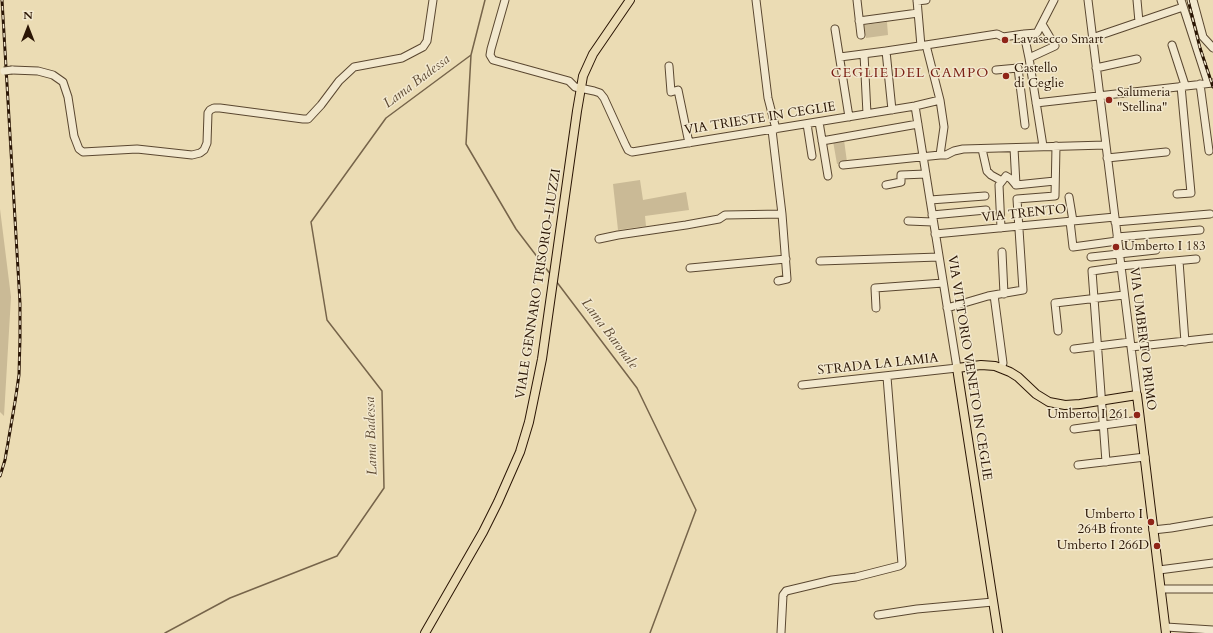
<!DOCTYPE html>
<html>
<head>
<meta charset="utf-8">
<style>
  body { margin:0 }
  #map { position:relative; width:1213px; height:633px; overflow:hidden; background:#ebdcb4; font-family:Cardo,serif }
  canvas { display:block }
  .north { position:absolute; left:8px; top:8px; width:40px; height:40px; -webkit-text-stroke:3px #f2e8ce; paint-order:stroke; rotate:0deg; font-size:11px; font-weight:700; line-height:16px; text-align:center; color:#2a1504 }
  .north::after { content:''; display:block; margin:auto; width:14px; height:18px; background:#2a1504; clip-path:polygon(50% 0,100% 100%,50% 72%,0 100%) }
</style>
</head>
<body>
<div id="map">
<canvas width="1213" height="633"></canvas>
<div class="north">N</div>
</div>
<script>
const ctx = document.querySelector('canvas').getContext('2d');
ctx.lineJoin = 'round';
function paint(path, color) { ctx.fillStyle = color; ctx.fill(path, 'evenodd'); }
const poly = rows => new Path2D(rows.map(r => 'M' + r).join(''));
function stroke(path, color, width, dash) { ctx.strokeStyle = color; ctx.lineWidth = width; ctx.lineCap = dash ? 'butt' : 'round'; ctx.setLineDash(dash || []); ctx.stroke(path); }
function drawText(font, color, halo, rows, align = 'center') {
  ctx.font = font + ' Cardo,serif'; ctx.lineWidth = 3; ctx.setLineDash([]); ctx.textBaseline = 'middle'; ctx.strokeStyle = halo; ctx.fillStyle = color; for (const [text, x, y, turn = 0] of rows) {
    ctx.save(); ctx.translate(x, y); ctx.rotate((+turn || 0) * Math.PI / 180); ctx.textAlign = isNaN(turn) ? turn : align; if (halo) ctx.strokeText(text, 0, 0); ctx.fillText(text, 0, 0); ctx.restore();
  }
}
const green = poly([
  [887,22,888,35,866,38,864,25],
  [844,140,847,162,837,164,833,141],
  [640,180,643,200,686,192,689,210,645,216,646,226,618,230,613,184],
  [0,209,11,297,4,416,0,412]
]);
const stream = poly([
  [485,0,471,55,466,144,516,229,551,275],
  [556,281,637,388,696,510,650,633],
  [165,633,230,598,337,556,384,488,382,391,327,320,311,222,386,118,471,55]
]);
const minor = poly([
  [505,0,491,49,490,55,493,60,569,81,575,87,594,91,600,93,604,98,625,144,628,150,632,152,915,106,940,100,926,45,886,51,892,110],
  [756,0,768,98,776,129],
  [857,0,861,35],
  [917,0,921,46],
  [1088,0,1137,395],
  [1137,0,1139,22],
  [1181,0,1208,83],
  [1193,0,1203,37,1213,48],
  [917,1,926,0],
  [859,21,918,13],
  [1042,24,1055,46,1029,58,1024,34,1037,33,1054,0],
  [835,29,849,117],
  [1092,38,1183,7],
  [926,45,997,34,1003,37,1024,34],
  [1172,45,1185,85],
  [864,54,867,114],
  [840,57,886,51],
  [1029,58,1043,146],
  [669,66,671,92,678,90,689,143],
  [1096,68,1137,59],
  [12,70,38,71,53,75,63,82,68,97,74,136,79,149,83,152,137,149,192,155,200,153,204,150,207,143,208,113,210,110,214,108,220,108,303,119,308,119,321,105,339,81,354,67,402,58,423,47,427,41,433,0],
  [996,70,1018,68,1025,125],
  [1200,84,1209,151],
  [1036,103,1213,83],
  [819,122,828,176],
  [807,124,812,156],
  [772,130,782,214,787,279,778,281],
  [822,141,918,124],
  [1014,148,1016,185],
  [982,149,987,171,991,175,1002,181],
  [940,155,944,127,940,100],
  [1107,158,1166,152],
  [843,165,940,155,946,155,954,151,963,149,1106,145],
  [886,185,901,182,901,175,926,174],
  [1177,194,1191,193,1181,86],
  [1069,197,1073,221],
  [930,200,985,196],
  [932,215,986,210],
  [908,221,933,222],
  [1070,221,1073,247,1117,241],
  [1115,222,1210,214],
  [1001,228,999,185,1006,176,1011,179,1016,185,1055,181],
  [935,234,1115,217],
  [1117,237,1200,230],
  [599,239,618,235,686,225,719,219,725,215,782,214],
  [1002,252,1004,294],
  [1091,257,1156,250],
  [820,261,939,257],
  [1179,261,1185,342],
  [1120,266,1196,259],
  [690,268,786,259],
  [994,295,1003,363,1001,368],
  [876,308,875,288,943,283],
  [947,308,988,296,1023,290,1017,199,1055,196,1056,146],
  [1058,331,1055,303,1124,295],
  [1131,347,1213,338],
  [1074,349,1130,342],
  [802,385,957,368,915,106],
  [1074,429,1140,420],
  [1106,462,1092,271,1121,267],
  [1078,465,1145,457],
  [1153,530,1171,528,1213,521],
  [1159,570,1213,563],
  [1161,589,1213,589],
  [878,615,917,609,993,602],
  [1166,627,1213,630],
  [781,633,783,595,786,591,832,580,856,577,899,566,902,564,887,377]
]);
const major = poly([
  [425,633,483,532,498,502,520,452,529,422,542,359,577,111,583,76,593,54,630,0],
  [998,633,957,368,981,365,995,366,1010,372,1018,377,1036,394,1049,402,1065,405,1080,404,1137,395,1166,633]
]);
const rail = poly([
  [1188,0,1200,48,1213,87],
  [0,476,5,460,15,402,19,375,20,338,20,303,2,0]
]);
const minorBridge = poly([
  [4,71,12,70]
]);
const markers = [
  [1005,40,4,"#8f2418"],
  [1006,76,4,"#8f2418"],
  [1109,100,4,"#8f2418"],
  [1116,247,4,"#8f2418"],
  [1137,415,4,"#8f2418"],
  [1151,522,4,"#8f2418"],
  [1157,546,4,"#8f2418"]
];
const poiNames = [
  ["Lavasecco Smart",1013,40],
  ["Castello",1014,69],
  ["di Ceglie",1014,84],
  ["Salumeria",1117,93],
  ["\"Stellina\"",1117,108],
  ["Umberto I 183",1124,247],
  ["Umberto I 261",1129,415,"right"],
  ["Umberto I",1143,515,"right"],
  ["264B fronte",1143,530,"right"],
  ["Umberto I 266D",1149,546,"right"]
];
const streetNames = [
  ["VIA TRIESTE IN CEGLIE",760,119,-9],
  ["VIA TRENTO",1024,214,-6],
  ["VIALE GENNARO TRISORIO-LIUZZI",539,284,-81],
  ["VIA UMBERTO PRIMO",1142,339,83],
  ["STRADA LA LAMIA",878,365,-6],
  ["VIA VITTORIO VENETO IN CEGLIE",969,368,81]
];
const neighbourhoodNames = [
  ["CEGLIE DEL CAMPO",910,74]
];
const waterNames = [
  ["Lama Badessa",417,82,-37],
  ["Lama Baronale",609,334,53],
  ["Lama Badessa",372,436,-92]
];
paint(green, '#caba96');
stroke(stream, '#76644a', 1.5);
stroke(minor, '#5a4730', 9);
stroke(major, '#2a1504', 10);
stroke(minor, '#f2e8ce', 7);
stroke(major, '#ebdcb4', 8);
stroke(rail, '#2a1504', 3);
stroke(rail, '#f2e8ce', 1.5, [4.5]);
stroke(minorBridge, '#5a4730', 9, []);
stroke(minorBridge, '#f2e8ce', 7);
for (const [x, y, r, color] of markers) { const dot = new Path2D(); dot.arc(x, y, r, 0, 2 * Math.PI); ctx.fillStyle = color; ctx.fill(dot); stroke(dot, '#f2e8ce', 1.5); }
drawText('13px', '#2a1504', '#f2e8ce', poiNames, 'left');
drawText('13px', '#2a1504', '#f2e8ce', streetNames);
ctx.letterSpacing = '1px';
drawText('14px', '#7a1f14', '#f2e8ce', neighbourhoodNames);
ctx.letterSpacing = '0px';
drawText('italic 14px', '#5d4932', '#f2e8ce', waterNames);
</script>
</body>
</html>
